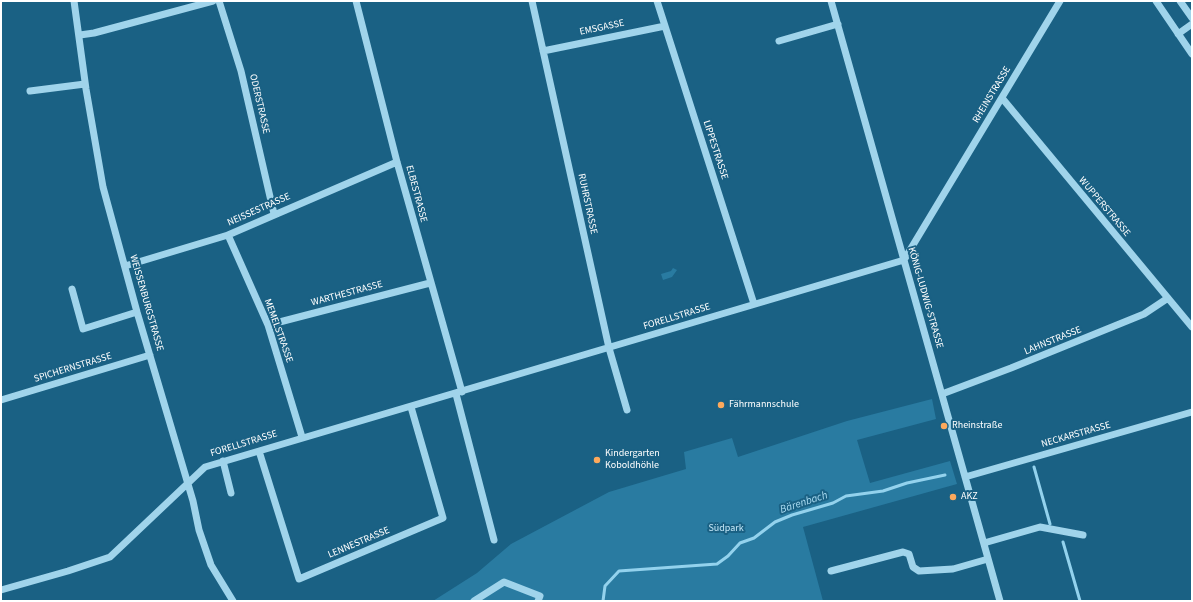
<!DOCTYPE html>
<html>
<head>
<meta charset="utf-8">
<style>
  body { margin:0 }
  #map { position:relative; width:1193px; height:602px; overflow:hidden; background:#1a6184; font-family:"Source Sans 3",sans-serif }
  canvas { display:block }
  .frame { position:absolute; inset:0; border:2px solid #fff; pointer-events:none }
</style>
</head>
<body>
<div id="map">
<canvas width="1193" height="602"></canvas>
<div class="frame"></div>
</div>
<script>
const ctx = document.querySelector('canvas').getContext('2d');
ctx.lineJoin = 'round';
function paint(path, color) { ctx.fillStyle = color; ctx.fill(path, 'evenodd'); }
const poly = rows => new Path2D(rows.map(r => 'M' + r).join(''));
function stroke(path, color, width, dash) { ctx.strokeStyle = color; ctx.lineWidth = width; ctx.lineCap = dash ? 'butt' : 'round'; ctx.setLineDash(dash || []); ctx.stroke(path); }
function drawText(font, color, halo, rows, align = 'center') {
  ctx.font = font + ' "Source Sans 3",sans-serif'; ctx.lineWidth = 4; ctx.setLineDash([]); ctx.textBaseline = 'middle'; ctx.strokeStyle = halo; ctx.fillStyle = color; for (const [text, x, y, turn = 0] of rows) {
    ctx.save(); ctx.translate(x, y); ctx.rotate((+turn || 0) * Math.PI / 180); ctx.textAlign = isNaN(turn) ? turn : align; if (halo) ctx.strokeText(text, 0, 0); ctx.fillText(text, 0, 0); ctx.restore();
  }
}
const green = poly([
  [673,268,677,270,672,277,663,280,661,274,671,271],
  [932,399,936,419,857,440,870,483,950,461,957,484,803,527,823,601,433,601,477,573,511,544,609,492,686,469,684,452,732,438,738,457,847,421]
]);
const stream = poly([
  [1034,467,1050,524],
  [1063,542,1080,601],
  [603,601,605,586,619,571,717,564,728,556,740,543,754,538,775,522,792,515,833,503,846,496,883,491,907,483,945,475]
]);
const minor = poly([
  [74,1,86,89,103,187,137,312,193,501,199,530,211,565,233,601],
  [219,1,241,71,274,214],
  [356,1,397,162,462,392],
  [532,1,609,348,627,410],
  [657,1,754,304],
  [831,1,1000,601],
  [1156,1,1192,54],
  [1180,1,1192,18],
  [1178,34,1192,24],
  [80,35,94,33,213,1],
  [779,41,838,24],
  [543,51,665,26],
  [30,91,85,84],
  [1002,98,1192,327],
  [228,235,268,325,302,437],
  [125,266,228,235,397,162],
  [72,289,83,329,137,312],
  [268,325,430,283],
  [456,394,494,540],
  [942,394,1011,368,1144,314,1168,298],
  [1,400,150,355],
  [259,451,299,579,443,518,411,407],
  [223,461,231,493],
  [965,477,1192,412],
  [984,543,1040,527,1083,535],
  [831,571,903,552,909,554,913,567,919,571,953,569,988,559],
  [1,590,68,571,110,557,205,467,904,260,1060,1],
  [474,601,504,582,540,596,538,601]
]);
const markers = [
  [721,405,4,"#fda95c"],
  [944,426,4,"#fda95c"],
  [597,460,4,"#fda95c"],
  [953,497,4,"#fda95c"]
];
const streetNames = [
  ["EMSGASSE",602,28,-12],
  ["RHEINSTRASSE",992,95,-59],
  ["ODERSTRASSE",259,104,77],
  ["LIPPESTRASSE",715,150,72],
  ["ELBESTRASSE",416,194,75],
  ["RUHRSTRASSE",587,204,78],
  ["WUPPERSTRASSE",1104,207,50],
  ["NEISSESTRASSE",259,210,-24],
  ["WARTHESTRASSE",347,294,-15],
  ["KÖNIG-LUDWIG-STRASSE",925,298,74],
  ["WEISSENBURGSTRASSE",146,303,74],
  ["FORELLSTRASSE",677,317,-17],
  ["MEMELSTRASSE",278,331,70],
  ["LAHNSTRASSE",1053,341,-22],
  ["SPICHERNSTRASSE",73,368,-17],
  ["NECKARSTRASSE",1076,435,-16],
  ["FORELLSTRASSE",244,444,-17],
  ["LENNESTRASSE",359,543,-23]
];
const poiNames = [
  ["Fährmannschule",729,405],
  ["Rheinstraße",952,426],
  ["Kindergarten",605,454],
  ["Koboldhöhle",605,466],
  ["AKZ",961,497]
];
const parkNames = [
  ["Südpark",726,529]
];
const waterNames = [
  ["Bärenbach",804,503,-18]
];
paint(green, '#297ba1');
stroke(stream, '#93d2ed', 3);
stroke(minor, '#a0d4eb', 7);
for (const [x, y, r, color] of markers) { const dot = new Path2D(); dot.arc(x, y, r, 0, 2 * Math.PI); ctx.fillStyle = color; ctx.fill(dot); stroke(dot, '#1a6184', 1.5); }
drawText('10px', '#fff', '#1a6184', streetNames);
drawText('10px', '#fff', '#1a6184', poiNames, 'left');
drawText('10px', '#c5e8f8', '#1a6184', parkNames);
drawText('italic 11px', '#acddf3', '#1a6184', waterNames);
</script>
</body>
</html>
